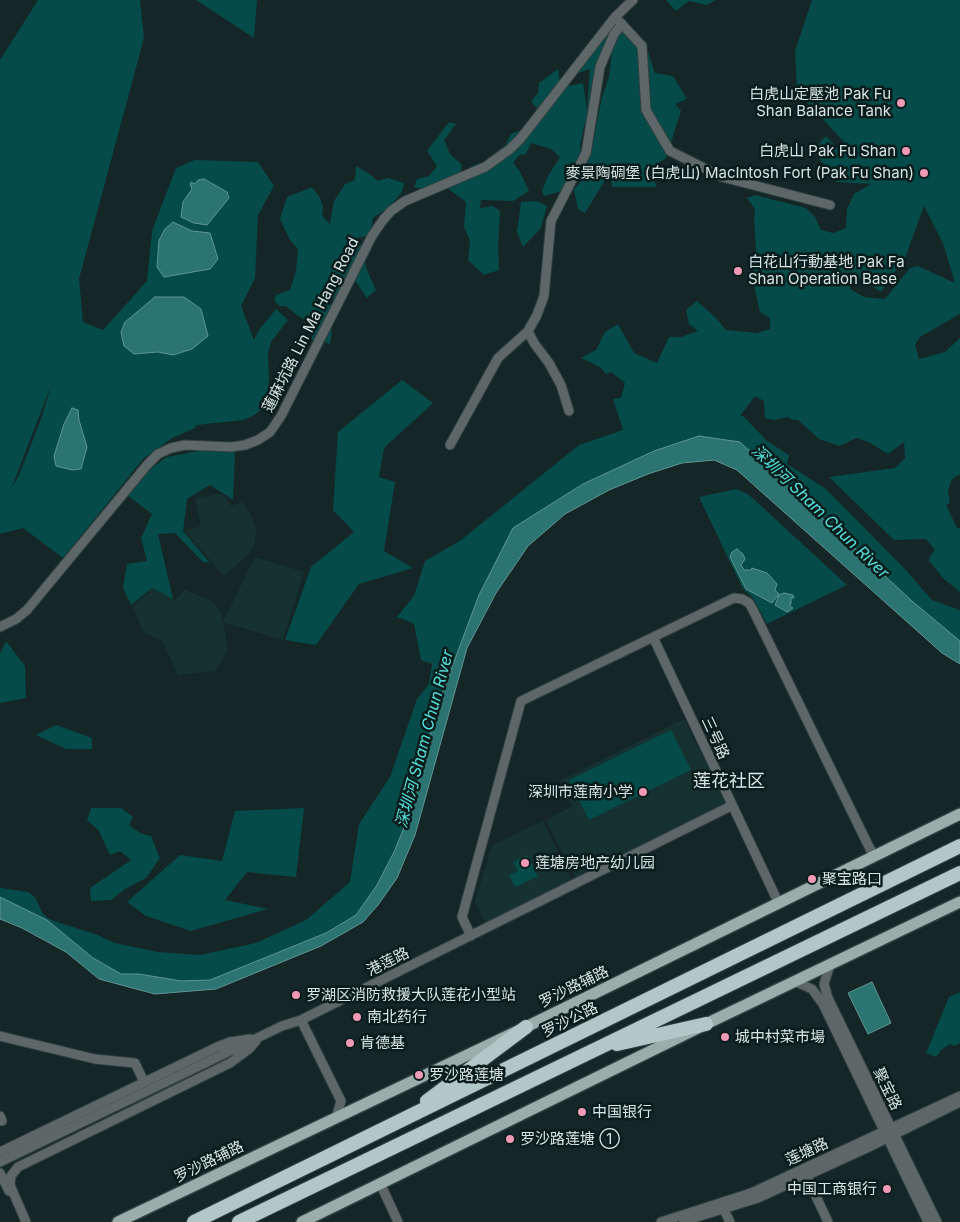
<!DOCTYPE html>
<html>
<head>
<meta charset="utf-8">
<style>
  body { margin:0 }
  canvas { display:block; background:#142625 }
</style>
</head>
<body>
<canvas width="960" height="1222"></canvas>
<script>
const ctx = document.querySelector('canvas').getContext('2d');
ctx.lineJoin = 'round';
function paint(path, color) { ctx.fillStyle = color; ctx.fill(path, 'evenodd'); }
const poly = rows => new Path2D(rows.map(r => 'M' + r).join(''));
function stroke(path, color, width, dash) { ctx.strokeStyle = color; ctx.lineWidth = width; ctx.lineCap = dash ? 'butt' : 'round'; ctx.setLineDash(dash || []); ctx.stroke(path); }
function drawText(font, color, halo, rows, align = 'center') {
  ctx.font = font + ' Inter,"Noto Sans SC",sans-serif'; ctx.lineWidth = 5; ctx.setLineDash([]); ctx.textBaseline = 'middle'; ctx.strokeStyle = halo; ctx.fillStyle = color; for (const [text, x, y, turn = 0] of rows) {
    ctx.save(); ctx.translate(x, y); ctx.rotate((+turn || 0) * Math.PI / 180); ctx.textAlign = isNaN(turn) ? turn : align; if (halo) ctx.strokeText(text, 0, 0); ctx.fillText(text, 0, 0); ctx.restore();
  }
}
const built = poly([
  [220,494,223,495,231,506,243,502,252,517,256,531,255,542,249,554,224,576,185,531,201,526,195,498],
  [255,557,304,572,283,640,223,622,228,650,215,671,178,675,163,642,143,631,133,606,152,589,175,600,185,590,213,602,220,610,223,622],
  [684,719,726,804,576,879,546,820,573,806,561,780],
  [543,821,572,880,486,923,475,901,492,846]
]);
const green = poly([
  [38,0,140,0,144,38,79,279,83,322,103,330,147,281,152,231,176,168,195,160,258,162,274,186,258,215,255,278,241,306,254,340,259,330,276,309,288,320,271,342,268,353,269,378,267,398,262,409,253,416,243,420,197,425,193,429,172,438,143,459,63,558,23,528,0,534,0,60],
  [52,383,40,422,19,475,12,487],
  [196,0,257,0,254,38],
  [666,0,716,0,706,5,689,1,676,11],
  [812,0,960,0,960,314,920,337,915,345,919,359,945,352,960,338,960,474,952,479,948,491,950,503,946,505,957,528,960,528,960,592,944,579,929,561,930,556,935,550,926,539,894,540,829,477,895,468,905,458,904,442,888,454,870,443,857,438,839,446,819,439,798,420,793,420,788,417,774,420,765,418,764,401,755,396,740,416,743,416,767,441,789,455,787,464,826,489,904,568,932,600,960,610,960,653,745,454,693,446,516,536,449,685,409,840,377,898,320,943,198,985,129,981,0,908,0,888,28,892,35,897,43,914,49,919,63,924,95,934,115,943,158,952,200,955,256,943,306,920,350,882,359,824,390,777,417,699,429,684,432,664,421,660,414,624,401,618,396,618,414,596,425,561,461,540,579,445,623,430,613,399,621,398,625,383,611,372,606,374,600,367,581,358,596,350,605,332,618,324,634,353,657,363,669,337,681,337,698,331,689,324,686,310,697,301,715,317,726,330,757,333,770,329,770,318,760,312,753,281,753,269,756,249,754,222,755,209,747,198,755,195,806,208,815,217,821,230,833,233,846,228,847,209,854,194,871,184,836,182,840,169,829,170,812,151,826,136,844,155,847,145,797,92,795,51],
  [924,206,943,243,955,283,918,266,910,268,885,299,864,297,850,289,854,275,881,292,905,258],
  [614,25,616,25,605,58,602,85,596,108,587,127,585,122,580,146,583,165,570,189,544,196,542,191,548,176,560,157,551,149,531,143,526,154,519,155,513,163,519,170,529,191,513,201,481,200,480,208,493,206,500,211,498,245,499,270,484,275,468,260,470,241,464,227,466,202,443,185,429,190,414,187,417,179,429,176,437,166,427,151,449,122,456,124,444,140,450,154,462,165,459,182,471,166,499,157,511,134,526,128,538,110,531,101,538,93,539,83,558,69,560,83,568,86,583,83,587,111,590,69,576,74],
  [622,32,646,46,655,73,673,76,687,99,675,104,681,111,666,158,655,165,651,173,657,187,612,187,610,172,585,213,578,209,574,190,580,182,593,143,602,97,609,77,613,43],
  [356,166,368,173,378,181,388,178,404,183,402,192,389,207,373,218,370,235,357,238,362,246,367,270,376,290,367,298,356,282,343,286,336,279,331,283,341,287,349,294,343,304,333,299,330,293,327,299,328,304,339,307,327,324,332,332,330,344,321,341,318,346,311,339,315,329,321,323,318,320,313,323,298,316,286,306,280,306,274,301,276,295,290,290,296,271,298,249,290,240,280,219,287,197,312,187,319,196,323,207,322,216,330,224,334,201,345,184,355,180],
  [536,201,547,206,541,228,523,247,517,232,521,202],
  [402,380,433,403,384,448,379,477,395,482,384,551,413,568,359,584,316,645,285,640,311,567,354,532,333,510,338,432],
  [198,451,235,452,233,500,210,485,187,499,183,531,210,563,203,562,175,533,158,534,173,599,152,588,131,605,123,588,127,564,147,561,141,538,152,514,127,495,150,469,167,457],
  [736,489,748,494,847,585,767,624,753,598,743,589,699,497],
  [6,641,25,666,26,698,0,703,0,654],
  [56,725,92,738,92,749,66,749,36,735],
  [671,730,691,770,589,820,569,780],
  [91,808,121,808,133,817,129,825,140,833,151,836,160,858,146,878,125,889,111,900,91,901,90,888,131,860,120,851,110,855,99,831,87,820],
  [304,808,296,877,247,872,225,900,268,909,191,931,146,916,127,902,180,855,222,861,235,811],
  [527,855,538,876,515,887,509,875,518,871,513,862],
  [960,992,960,1043,955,1046,950,1044,941,1050,936,1057,926,1053,949,997]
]);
const water = poly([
  [204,179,227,192,229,198,207,225,194,223,181,217,183,202,192,189,190,184,191,182,195,184,198,180,204,179],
  [173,222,192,231,210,233,218,259,210,269,164,277,157,267,159,240,165,229,173,222],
  [155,297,184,297,201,309,208,336,192,349,173,355,158,352,134,354,124,346,121,332,125,322,155,297],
  [72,408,78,410,79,420,87,447,81,469,72,470,56,466,54,456,64,424,72,408],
  [699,436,740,442,912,601,960,641,960,664,942,653,737,470,714,460,682,463,648,474,609,490,565,514,528,546,496,593,467,648,415,835,397,878,378,905,363,922,321,946,216,989,155,994,99,979,66,952,22,928,0,919,0,897,47,920,93,958,121,974,139,974,181,981,210,980,326,933,356,915,377,885,394,852,412,808,437,707,479,595,513,528,583,484,654,451,699,436],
  [737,549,743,554,745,559,741,565,744,570,751,570,752,568,767,573,777,584,775,590,779,594,772,603,746,589,730,557,732,552,737,549],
  [784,593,793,595,794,598,791,598,791,604,789,605,793,608,787,612,775,605,779,595,784,593],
  [872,982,891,1023,868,1034,848,993,872,982]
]);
const minor = poly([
  [619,21,642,46,646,110,670,151,722,177,830,205],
  [528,331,534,343,549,363,561,385,569,411],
  [450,445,498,358,528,331,537,315,544,296,551,221,586,153,600,67,614,34,622,24],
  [0,627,16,619,27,610,147,465,158,454,171,448,185,445,231,447,245,445,258,440,270,432,281,416,372,236,383,220,391,211,405,201,485,167,510,149,521,138,615,17,633,0],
  [653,637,779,904],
  [471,936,462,917,521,701,734,598,742,599,749,603,753,610,874,857],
  [830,965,824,984,828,998,937,1222],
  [796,982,812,989,823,1004,928,1222],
  [301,1020,341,1101,336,1118],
  [0,1036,95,1059,135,1063,144,1082],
  [0,1116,2,1121],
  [0,1152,217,1047,230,1042,250,1039],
  [0,1162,282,1026,301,1020,731,806],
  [0,1173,9,1191],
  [806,1175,828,1222],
  [380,1183,398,1222],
  [724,1210,730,1222],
  [684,1221,758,1198,867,1148,960,1102],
  [26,1222,10,1185,11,1176,18,1167,230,1063,249,1049,256,1041],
  [661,1222,751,1193,960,1096]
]);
const major = poly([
  [118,1222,526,1027,960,814],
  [302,1222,706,1024,960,902]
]);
const highway = poly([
  [617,1044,706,1024],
  [427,1101,526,1027],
  [194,1222,960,846],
  [239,1222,960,873]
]);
const markers = [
  [901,103,5,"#f09ab5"],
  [906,151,5,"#f09ab5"],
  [924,173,5,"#f09ab5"],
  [738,271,5,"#f09ab5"],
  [643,792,5,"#f09ab5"],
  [525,863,5,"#f09ab5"],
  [812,879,5,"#f09ab5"],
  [296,995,5,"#f09ab5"],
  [357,1017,5,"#f09ab5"],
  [725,1037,5,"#f09ab5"],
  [350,1043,5,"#f09ab5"],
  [419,1075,5,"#f09ab5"],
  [582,1112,5,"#f09ab5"],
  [510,1139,5,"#f09ab5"],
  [887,1189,5,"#f09ab5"]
];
const poiNames = [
  ["白虎山定壓池 Pak Fu",891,94,"right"],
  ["Shan Balance Tank",891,111,"right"],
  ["白虎山 Pak Fu Shan",896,151,"right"],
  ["麥景陶碉堡 (白虎山) MacIntosh Fort (Pak Fu Shan)",914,173,"right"],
  ["白花山行動基地 Pak Fa",748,262],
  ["Shan Operation Base",748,279],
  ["深圳市莲南小学",633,792,"right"],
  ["莲塘房地产幼儿园",535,863],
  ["聚宝路口",822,879],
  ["罗湖区消防救援大队莲花小型站",306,995],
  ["南北药行",367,1017],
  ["城中村菜市場",735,1037],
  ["肯德基",360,1043],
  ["罗沙路莲塘",429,1075],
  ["中国银行",592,1112],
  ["罗沙路莲塘 ①",520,1139],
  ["中国工商银行",877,1189,"right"]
];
const streetNames = [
  ["蓮麻坑路 Lin Ma Hang Road",311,325,-63],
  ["三号路",715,738,65],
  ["港莲路",388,962,-26],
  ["罗沙路辅路",574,987,-26],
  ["罗沙公路",570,1020,-26],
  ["聚宝路",887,1089,64],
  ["莲塘路",807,1152,-25],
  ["罗沙路辅路",209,1162,-26]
];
const waterNames = [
  ["深圳河 Sham Chun River",820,512,44],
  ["深圳河 Sham Chun River",425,739,-75]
];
const quarterNames = [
  ["莲花社区",729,782]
];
paint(built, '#153230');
paint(green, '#044b49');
paint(water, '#2b7471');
stroke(water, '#5f9593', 1);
stroke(minor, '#2f4040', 11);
stroke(major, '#2f4040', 14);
stroke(highway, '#2f4040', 16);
stroke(minor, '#5e6767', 9);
stroke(major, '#9aadab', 11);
stroke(highway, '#b2c8c7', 14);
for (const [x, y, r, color] of markers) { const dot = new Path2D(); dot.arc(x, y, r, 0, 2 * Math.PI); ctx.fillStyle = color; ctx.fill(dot); stroke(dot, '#0a1d1c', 2); }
drawText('15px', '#d8e3e3', '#0a1d1c', poiNames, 'left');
drawText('15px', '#d8e3e3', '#0a1d1c', streetNames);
drawText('italic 16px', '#54e1db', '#0a1d1c', waterNames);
drawText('18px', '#d8e3e3', '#0a1d1c', quarterNames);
</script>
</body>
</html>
